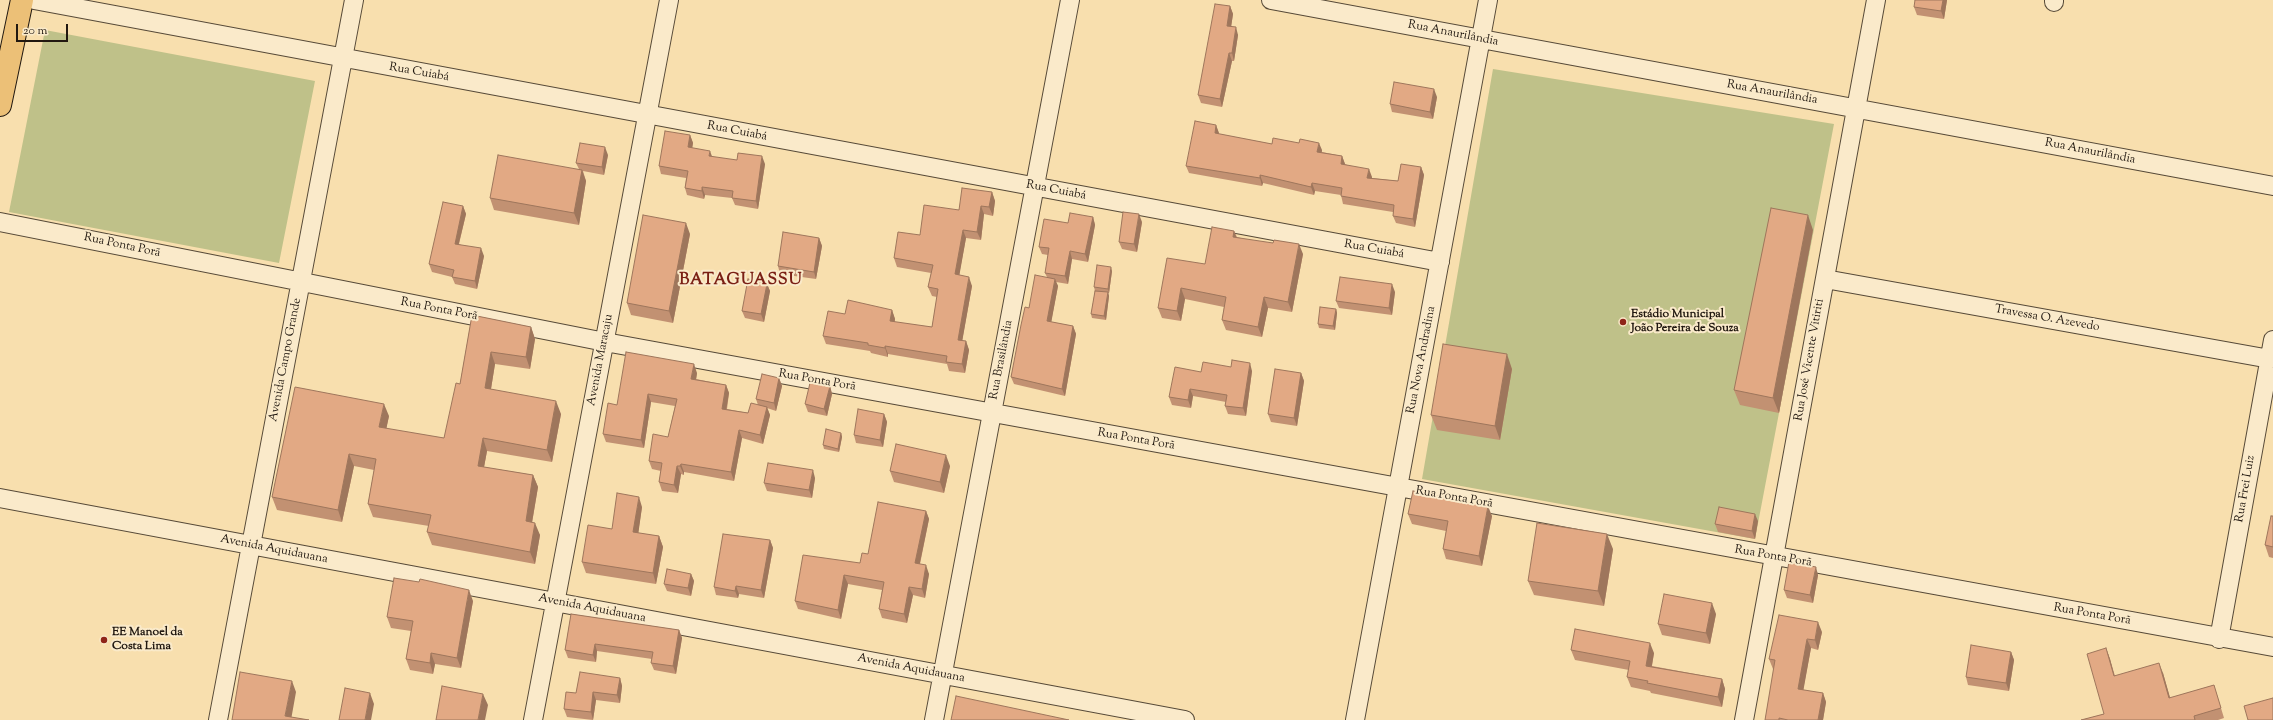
<!DOCTYPE html>
<html>
<head>
<meta charset="utf-8">
<style>
  body { margin:0 }
  #map { position:relative; width:2273px; height:720px; overflow:hidden; background:#f8dfae; font-family:"Sorts Mill Goudy",serif }
  canvas { display:block }
  .scale { position:absolute; left:16px; top:24px; width:52px; height:18px; box-sizing:border-box; border:2px solid #211810; border-top:0; padding-left:5px; font-size:12px; line-height:14px; white-space:nowrap; color:#211810; -webkit-text-stroke:3px #faeaca; paint-order:stroke }
</style>
</head>
<body>
<div id="map">
<canvas width="2273" height="720"></canvas>
<div class="scale">20 m</div>
</div>
<script>
const ctx = document.querySelector('canvas').getContext('2d');
ctx.lineJoin = 'round';
function paint(path, color) { ctx.fillStyle = color; ctx.fill(path, 'evenodd'); }
const poly = rows => new Path2D(rows.map(r => 'M' + r).join(''));
function stroke(path, color, width, dash) { ctx.strokeStyle = color; ctx.lineWidth = width; ctx.lineCap = dash ? 'butt' : 'round'; ctx.setLineDash(dash || []); ctx.stroke(path); }
function drawText(font, color, halo, rows, align = 'center') {
  ctx.font = font + ' "Sorts Mill Goudy",serif'; ctx.lineWidth = 4; ctx.setLineDash([]); ctx.textBaseline = 'middle'; ctx.strokeStyle = halo; ctx.fillStyle = color; for (const [text, x, y, turn = 0] of rows) {
    ctx.save(); ctx.translate(x, y); ctx.rotate((+turn || 0) * Math.PI / 180); ctx.textAlign = isNaN(turn) ? turn : align; if (halo) ctx.strokeText(text, 0, 0); ctx.fillText(text, 0, 0); ctx.restore();
  }
}
const green = poly([
  [45,30,315,81,279,263,9,212],
  [1493,69,1834,124,1755,539,1422,479]
]);
const minor = poly([
  [34,0,1440,262],
  [1271,0,2273,186],
  [2054,2,2054,0],
  [0,222,605,342,2273,647],
  [1825,279,2270,359],
  [0,498,1185,720],
  [2219,639,2273,340],
  [218,720,354,0],
  [533,720,669,0],
  [934,720,1070,0],
  [1355,720,1488,0],
  [1744,720,1876,0]
]);
const primary = poly([
  [0,105,22,0]
]);
const wall = poly([
  [1947,0,1944,19,1917,15,1914,7],
  [1230,6,1233,14,1231,27,1238,35,1234,61,1232,61,1222,107,1201,103,1198,95],
  [1437,97,1433,119,1392,112,1390,104],
  [1216,125,1219,134,1272,144,1322,150,1322,152,1342,156,1345,164,1372,177,1372,178,1398,181,1421,167,1424,175,1415,227,1396,223,1393,216,1393,212,1343,204,1341,195,1315,191,1314,195,1263,183,1262,186,1189,173,1186,166],
  [690,135,693,143,692,148,712,157,765,164,758,209,735,205,732,198,705,195,704,199,687,195,685,188,686,178,661,174,659,166],
  [608,155,604,175,583,171,586,181,579,225,494,210,490,198,579,169,576,163],
  [992,192,995,201,993,216,984,214,981,240,966,238,959,275,972,286,962,341,966,341,969,350,965,373,949,371,947,364,888,354,888,357,871,353,870,351,826,344,823,336,845,314,892,310,895,319,895,322,932,327,937,297,932,296,928,287,931,273,897,267,894,258,920,235,959,210],
  [463,206,466,214,459,244,484,256,477,289,455,284,452,277,432,272,429,264],
  [1093,217,1095,225,1088,262,1072,259,1068,284,1056,282,1058,286,1051,322,1073,326,1076,334,1065,396,1014,384,1011,377,1029,308,1047,277,1045,273,1048,255,1042,254,1039,247,1068,223],
  [1142,222,1137,252,1122,249,1119,242],
  [1813,230,1779,413,1740,405,1734,390],
  [1234,231,1237,237,1303,254,1292,312,1268,308,1262,337,1226,330,1222,320,1224,307,1185,299,1181,321,1162,318,1158,308,1205,264],
  [690,234,673,323,631,315,627,303],
  [819,238,822,246,816,279,780,274,778,266],
  [1112,271,1109,293,1108,293,1109,296,1106,320,1092,318,1091,314,1095,291,1094,287],
  [767,284,770,291,764,322,745,318,742,311],
  [1395,292,1392,315,1339,308,1336,301],
  [1336,309,1337,313,1335,330,1319,328,1318,324],
  [472,315,531,327,535,339,530,369,495,364,491,389,561,414,552,462,487,451,484,467,533,475,538,487,532,523,540,535,535,564,432,545,427,532,429,526,373,517,368,504,374,470,354,466,342,522,277,510,272,497,389,416,386,429,444,438,460,384],
  [1512,369,1500,440,1437,430,1431,415],
  [1252,371,1246,416,1228,414,1225,406,1226,402,1193,396,1191,408,1172,405,1169,397,1201,372],
  [697,373,696,379,726,385,729,393,727,409,748,413,758,405,756,399,779,378,782,386,776,411,767,408,770,415,763,444,742,438,734,481,684,472,684,475,681,474,678,493,662,491,659,482,661,471,652,469,649,461,668,437,675,406,651,402,644,448,606,442,603,434,617,405],
  [1301,373,1304,381,1297,426,1271,422,1268,414],
  [830,386,832,394,827,416,808,412,805,404],
  [884,414,887,422,883,447,856,443,854,435],
  [841,433,842,437,839,452,824,449,823,445],
  [950,466,944,493,894,482,890,471],
  [815,478,812,498,767,491,764,483],
  [642,507,638,533,659,536,663,547,656,584,586,573,582,562,612,529],
  [926,511,929,519,920,564,929,574,925,598,913,595,907,623,882,618,879,609,882,590,848,584,841,619,798,609,795,601,860,563,868,554],
  [1408,514,1492,516,1482,566,1446,559,1443,549,1446,531,1412,524],
  [2273,516,2273,558,2269,557,2265,545],
  [1758,521,1755,539,1718,532,1715,524],
  [770,540,773,548,764,598,739,594,738,598,716,595,714,587],
  [1613,549,1604,606,1534,595,1528,581],
  [691,574,694,581,691,596,667,591,664,584],
  [1818,575,1813,603,1787,598,1784,590],
  [473,601,461,668,435,664,433,674,410,670,406,659,411,631,391,628,387,617],
  [571,614,679,630,682,638,676,674,654,670,651,663,652,659,597,651,596,662,568,658,565,650],
  [1716,614,1710,644,1662,635,1658,624],
  [1822,632,1818,650,1811,648,1803,690,1823,693,1826,702,1823,720,1765,720,1774,669,1773,669,1769,659],
  [2106,648,2110,659,2115,676,2163,673,2170,698,2214,685,2224,718,2218,720,2081,720,2104,714],
  [1571,650,1654,653,1652,666,1722,679,1725,689,1722,707,1651,693,1650,691,1631,687,1627,677,1629,670,1575,660],
  [2011,652,2014,660,2009,691,1968,685,1966,677],
  [620,678,622,686,620,703,596,700,593,720,567,717,564,709,576,693]
]);
const shadedWall = poly([
  [1943,0,1947,0,1944,19,1941,11],
  [1230,6,1233,14,1230,34,1227,26],
  [1236,27,1238,35,1234,61,1232,53],
  [1229,53,1232,61,1222,107,1220,99],
  [1434,89,1437,97,1433,119,1430,112],
  [1216,125,1219,133,1218,141,1215,133],
  [690,135,693,143,691,155,688,147],
  [1319,143,1322,150,1320,159,1317,152],
  [605,147,608,155,604,175,602,167],
  [710,151,713,159,709,156],
  [762,156,765,164,758,209,756,201],
  [1342,156,1345,164,1344,171,1341,164],
  [1421,167,1424,175,1415,227,1413,219],
  [1369,169,1372,177,1370,185,1367,178],
  [582,170,586,181,579,225,574,213],
  [1260,175,1263,183,1262,186,1260,178],
  [1312,183,1315,191,1314,195,1311,187],
  [702,187,705,195,704,199,702,191],
  [992,192,995,201,993,216,989,207],
  [463,206,466,214,457,251,455,244],
  [981,206,984,214,981,240,977,232],
  [1139,214,1142,222,1137,252,1134,244],
  [1808,215,1813,230,1779,413,1773,398],
  [1093,217,1095,225,1088,262,1085,254],
  [686,223,690,234,673,323,669,311],
  [963,230,966,238,958,283,955,274],
  [1234,231,1238,242,1233,237],
  [819,238,822,246,816,279,814,272],
  [1299,244,1303,254,1292,312,1288,302],
  [481,248,484,256,477,289,475,281],
  [1070,251,1072,259,1068,284,1065,276],
  [1111,267,1112,271,1109,293,1108,289],
  [969,277,972,286,961,348,958,340],
  [1055,279,1058,286,1050,329,1047,321],
  [767,284,770,291,764,322,761,314],
  [1392,284,1395,292,1392,315,1389,308],
  [1181,288,1185,299,1181,321,1177,311],
  [1108,292,1109,296,1106,320,1104,316],
  [1264,297,1268,308,1262,337,1258,327],
  [1336,309,1337,313,1335,330,1333,326],
  [892,310,895,319,893,330,890,321],
  [1073,326,1076,334,1065,396,1062,389],
  [531,327,535,339,530,369,526,357],
  [966,341,969,350,965,373,962,364],
  [885,346,888,354,888,357,885,348],
  [491,352,495,364,489,401,485,388],
  [1507,354,1512,369,1500,440,1495,426],
  [1250,363,1252,371,1246,416,1243,408],
  [694,364,697,373,695,387,691,379],
  [1301,373,1304,381,1297,426,1294,418],
  [779,378,782,386,776,411,774,403],
  [726,385,729,393,725,417,722,409],
  [830,386,832,394,827,416,824,409],
  [1190,389,1193,396,1191,408,1188,400],
  [648,394,651,402,644,448,641,440],
  [556,401,561,414,552,462,547,450],
  [384,404,389,416,384,440,379,427],
  [767,407,770,415,763,444,760,435],
  [884,414,887,422,883,447,880,440],
  [739,430,742,438,734,481,731,472],
  [841,433,842,437,839,452,838,449],
  [483,438,487,451,482,478,478,466],
  [349,454,354,466,342,522,338,510],
  [946,455,950,466,944,493,940,482],
  [681,464,684,472,684,475,680,466],
  [677,466,681,474,678,493,674,485],
  [813,470,815,478,812,498,809,490],
  [533,475,538,487,530,534,526,521],
  [639,497,642,507,637,543,633,532],
  [1488,506,1492,516,1482,566,1479,556],
  [926,511,929,519,918,572,915,563],
  [1755,514,1758,521,1755,539,1752,531],
  [535,523,540,535,535,564,530,552],
  [1607,534,1613,549,1604,606,1598,591],
  [659,536,663,547,656,584,653,573],
  [770,540,773,548,764,598,761,590],
  [926,565,929,574,925,598,922,589],
  [1816,567,1818,575,1813,603,1810,595],
  [691,574,694,581,691,596,688,588],
  [844,575,848,584,841,619,838,610],
  [736,586,739,594,738,598,735,591],
  [909,587,913,595,907,623,904,614],
  [469,590,473,601,461,668,457,658],
  [1712,603,1716,614,1710,644,1706,633],
  [1818,622,1822,632,1818,650,1815,640],
  [679,630,682,638,676,674,673,666],
  [1807,639,1811,648,1802,698,1798,689],
  [1650,643,1654,653,1650,676,1646,666],
  [595,644,597,651,596,662,593,655],
  [2106,648,2110,659,2117,686,2114,676],
  [2011,652,2014,660,2009,691,2006,683],
  [431,653,435,664,433,674,430,663],
  [2159,663,2163,673,2173,708,2169,698],
  [620,678,622,686,620,703,617,695],
  [1722,679,1725,689,1722,707,1718,697],
  [292,681,296,692,291,720,285,716],
  [593,692,596,700,593,720,591,712],
  [370,693,374,704,371,720,365,720],
  [1823,693,1826,702,1823,720,1818,720],
  [483,694,488,705,485,720,478,720]
]);
const building = poly([
  [1915,0,1943,0,1941,11,1914,7,1915,0],
  [1215,4,1230,6,1227,26,1236,27,1232,53,1229,53,1220,99,1198,95,1215,4],
  [1394,82,1434,89,1430,112,1390,104,1394,82],
  [1195,121,1216,125,1215,133,1272,144,1273,138,1299,143,1300,139,1319,143,1317,152,1342,156,1341,164,1369,169,1367,178,1398,181,1401,164,1421,167,1413,219,1393,216,1394,205,1341,196,1342,188,1312,183,1311,187,1260,175,1260,178,1186,166,1195,121],
  [665,131,690,135,688,147,710,151,709,156,737,160,738,153,762,156,756,201,732,198,733,191,702,187,702,191,685,188,688,171,659,166,665,131],
  [580,143,605,147,602,167,576,163,580,143],
  [498,155,582,170,574,213,490,198,498,155],
  [962,188,992,192,989,207,981,206,977,232,963,230,955,274,969,277,958,340,966,341,962,364,946,362,947,356,885,346,885,348,868,345,868,343,823,336,828,311,845,314,848,300,892,310,890,321,932,327,938,289,928,287,933,265,894,258,898,232,920,235,924,205,959,210,962,188],
  [443,202,463,206,455,244,481,248,475,281,452,277,454,270,429,264,443,202],
  [1771,208,1808,215,1773,398,1734,390,1771,208],
  [1123,212,1139,214,1134,244,1119,242,1123,212],
  [1070,213,1093,217,1085,254,1070,251,1065,276,1045,273,1049,248,1039,247,1044,219,1068,223,1070,213],
  [643,215,686,223,669,311,627,303,643,215],
  [1212,227,1234,231,1233,237,1273,243,1274,240,1299,244,1288,302,1264,297,1258,327,1222,320,1226,297,1181,288,1177,311,1158,308,1167,258,1205,264,1212,227],
  [783,232,819,238,814,272,778,266,783,232],
  [1097,265,1111,267,1108,289,1094,287,1097,265],
  [1035,275,1055,279,1047,321,1073,326,1062,389,1011,377,1021,325,1025,307,1029,308,1035,275],
  [1340,277,1392,284,1389,308,1336,301,1340,277],
  [748,279,767,284,761,314,742,311,748,279],
  [1095,291,1108,292,1104,316,1091,314,1095,291],
  [1320,307,1336,309,1333,326,1318,324,1320,307],
  [472,315,531,327,526,357,491,352,485,388,556,401,547,450,483,438,478,466,533,475,526,521,535,523,530,552,427,532,431,515,368,504,376,459,349,454,338,510,272,497,295,387,384,404,379,427,444,438,456,383,460,384,472,315],
  [1443,344,1507,354,1495,426,1431,415,1443,344],
  [626,352,694,364,691,379,726,385,722,409,748,413,751,403,767,407,760,435,739,430,731,472,681,464,680,466,677,466,674,485,659,482,662,463,649,461,653,434,668,437,677,399,648,394,641,440,603,434,608,403,617,405,626,352],
  [1232,360,1250,363,1243,408,1225,406,1227,395,1190,389,1188,400,1169,397,1175,367,1201,372,1203,362,1231,367,1232,360],
  [1275,369,1301,373,1294,418,1268,414,1275,369],
  [762,374,779,378,774,403,756,399,762,374],
  [810,383,830,386,824,409,805,404,810,383],
  [858,409,884,414,880,440,854,435,858,409],
  [826,429,841,433,838,449,823,445,826,429],
  [896,444,946,455,940,482,890,471,896,444],
  [768,463,813,470,809,490,764,483,768,463],
  [1413,491,1488,506,1479,556,1443,549,1448,521,1408,514,1413,491],
  [617,493,639,497,633,532,659,536,653,573,582,562,588,525,612,529,617,493],
  [878,502,926,511,915,563,926,565,922,589,909,587,904,614,879,609,884,582,844,575,838,610,795,601,803,555,860,563,862,553,868,554,878,502],
  [1719,507,1755,514,1752,531,1715,524,1719,507],
  [2271,516,2273,516,2273,547,2265,545,2271,516],
  [1537,523,1607,534,1598,591,1528,581,1537,523],
  [723,534,770,540,761,590,736,586,735,591,714,587,723,534],
  [1789,562,1816,567,1810,595,1784,590,1789,562],
  [667,569,691,574,688,588,664,584,667,569],
  [394,578,419,582,420,579,469,590,457,658,431,653,430,663,406,659,413,621,387,617,394,578],
  [1664,594,1712,603,1706,633,1658,624,1664,594],
  [571,614,679,630,673,666,651,663,653,652,595,644,593,655,565,650,571,614],
  [1779,615,1818,622,1815,640,1807,639,1798,689,1823,693,1818,720,1788,720,1779,718,1779,720,1765,720,1775,660,1769,659,1779,615],
  [1575,629,1650,643,1646,666,1722,679,1718,697,1647,683,1648,681,1627,677,1630,661,1571,650,1575,629],
  [1971,645,2011,652,2006,683,1966,677,1971,645],
  [2106,648,2114,676,2159,663,2169,698,2214,685,2221,708,2194,716,2195,720,2081,720,2104,714,2087,654,2106,648],
  [240,672,292,681,285,716,309,720,232,720,240,672],
  [580,672,620,678,617,695,593,692,591,712,564,709,566,692,576,693,580,672],
  [442,686,483,694,478,720,436,720,442,686],
  [345,688,370,693,365,720,339,720,345,688],
  [956,696,1069,720,951,720,956,696],
  [2273,698,2273,720,2248,720,2244,706,2273,698]
]);
const markers = [
  [1623,322,4,"#8f2418"],
  [104,640,4,"#8f2418"]
];
const streetNames = [
  ["Rua Anaurilândia",1453,34,11],
  ["Rua Cuiabá",419,73,10],
  ["Rua Anaurilândia",1772,93,10],
  ["Rua Cuiabá",737,132,11],
  ["Rua Anaurilândia",2090,152,11],
  ["Rua Cuiabá",1056,191,11],
  ["Rua Ponta Porã",122,246,12],
  ["Rua Cuiabá",1374,250,10],
  ["Rua Ponta Porã",439,310,11],
  ["Travessa O. Azevedo",2047,319,10],
  ["Avenida Campo Grande",286,360,-79],
  ["Avenida Maracaju",601,360,-79],
  ["Rua Brasilândia",1002,360,-79],
  ["Rua Nova Andradina",1422,360,-79],
  ["Rua José Vicente Vitiriti",1810,360,-80],
  ["Rua Ponta Porã",817,381,10],
  ["Rua Ponta Porã",1136,440,10],
  ["Rua Frei Luiz",2246,489,-80],
  ["Rua Ponta Porã",1454,498,10],
  ["Avenida Aquidauana",274,550,11],
  ["Rua Ponta Porã",1773,557,10],
  ["Avenida Aquidauana",592,609,11],
  ["Rua Ponta Porã",2092,615,10],
  ["Avenida Aquidauana",911,669,11]
];
const poiNames = [
  ["Estádio Municipal",1631,315],
  ["João Pereira de Souza",1631,329],
  ["EE Manoel da",112,633],
  ["Costa Lima",112,647]
];
const districtNames = [
  ["BATAGUASSU",741,281]
];
paint(green, '#bfc189');
stroke(minor, '#574a38', 20);
stroke(primary, '#211810', 24);
stroke(minor, '#faeaca', 18);
stroke(primary, '#ecc077', 22);
paint(wall, '#c29172');
paint(shadedWall, '#9e765c');
paint(building, '#e2a984');
stroke(building, '#9e765c', 1);
for (const [x, y, r, color] of markers) { const dot = new Path2D(); dot.arc(x, y, r, 0, 2 * Math.PI); ctx.fillStyle = color; ctx.fill(dot); stroke(dot, '#faeaca', 1.5); }
drawText('12px', '#211810', '#faeaca', streetNames);
drawText('bold 12px', '#211810', '#faeaca', poiNames, 'left');
ctx.letterSpacing = '1px';
drawText('bold 16px', '#7a1f14', '#faeaca', districtNames);
ctx.letterSpacing = '0px';
</script>
</body>
</html>
